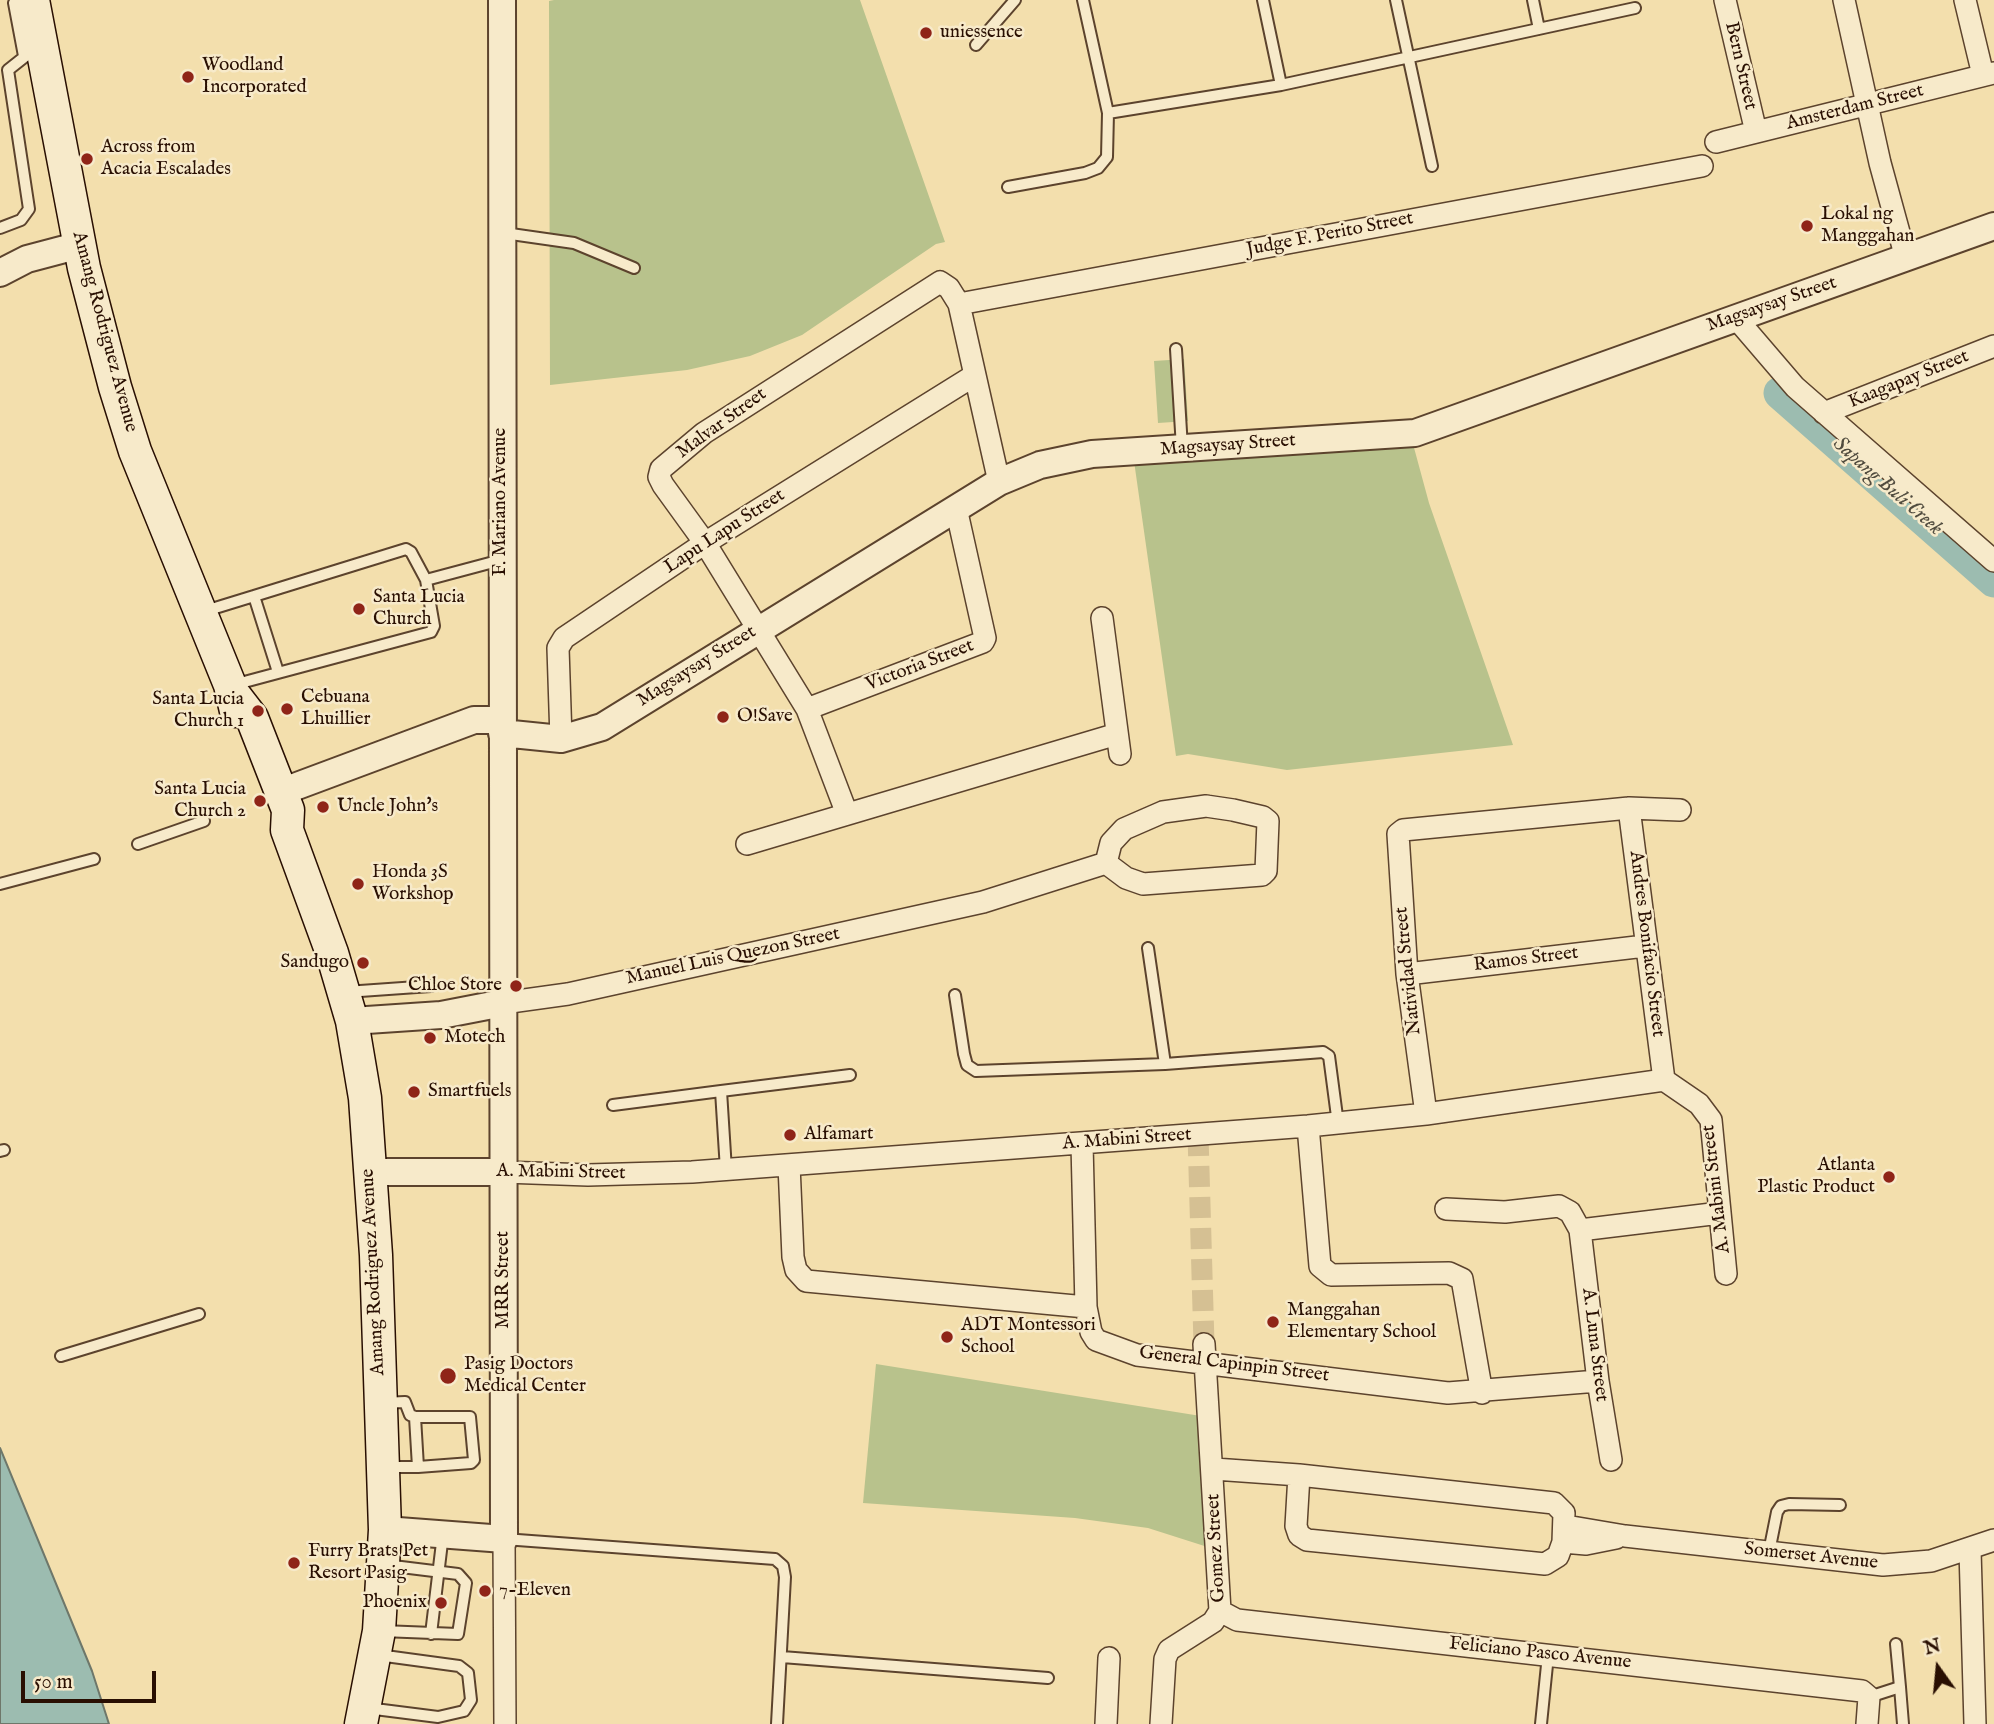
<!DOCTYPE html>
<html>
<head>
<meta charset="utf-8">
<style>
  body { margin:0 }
  #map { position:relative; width:1994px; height:1724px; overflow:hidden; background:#f3dfad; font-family:"IM FELL English",serif }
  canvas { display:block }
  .north { position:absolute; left:1903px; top:1633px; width:70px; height:70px; -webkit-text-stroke:5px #f7eaca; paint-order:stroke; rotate:345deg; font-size:19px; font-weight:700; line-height:28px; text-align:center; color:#290f02 }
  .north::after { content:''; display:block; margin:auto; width:24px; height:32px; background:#290f02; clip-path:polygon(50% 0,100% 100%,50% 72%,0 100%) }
  .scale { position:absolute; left:21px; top:1671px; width:135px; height:32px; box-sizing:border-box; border:4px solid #290f02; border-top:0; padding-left:9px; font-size:21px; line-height:24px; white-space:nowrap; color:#290f02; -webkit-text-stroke:5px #f7eaca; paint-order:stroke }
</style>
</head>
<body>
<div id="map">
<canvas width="1994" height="1724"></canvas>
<div class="north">N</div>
<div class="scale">50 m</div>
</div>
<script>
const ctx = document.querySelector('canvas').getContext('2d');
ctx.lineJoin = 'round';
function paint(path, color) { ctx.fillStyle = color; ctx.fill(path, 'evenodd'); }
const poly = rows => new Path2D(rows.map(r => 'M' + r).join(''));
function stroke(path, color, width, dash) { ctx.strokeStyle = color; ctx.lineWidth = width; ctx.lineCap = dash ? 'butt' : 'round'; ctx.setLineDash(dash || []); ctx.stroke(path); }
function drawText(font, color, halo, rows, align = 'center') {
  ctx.font = font + ' "IM FELL English",serif'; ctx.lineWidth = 5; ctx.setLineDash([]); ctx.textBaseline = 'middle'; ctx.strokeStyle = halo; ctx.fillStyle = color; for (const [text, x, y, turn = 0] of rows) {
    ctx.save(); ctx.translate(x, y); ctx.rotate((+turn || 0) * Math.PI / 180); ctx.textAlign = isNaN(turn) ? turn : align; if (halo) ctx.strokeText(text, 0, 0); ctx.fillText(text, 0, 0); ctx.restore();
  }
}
const green = poly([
  [554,0,860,0,945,242,936,244,802,335,750,356,687,370,550,385,549,1],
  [1184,359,1188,421,1158,423,1154,361],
  [1413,444,1429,503,1513,745,1287,770,1188,754,1176,756,1134,461],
  [876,1364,1207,1417,1217,1550,1148,1528,1075,1518,863,1503]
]);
const water = poly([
  [0,1448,92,1671,109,1724,0,1724,0,1448]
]);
const river = poly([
  [1780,393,1994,581]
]);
const minorTunnel = poly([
  [1198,1135,1204,1344]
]);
const service = poly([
  [1263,0,1281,85],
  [1396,0,1432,166],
  [1533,0,1539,29],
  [14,3,24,56],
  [976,45,1015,0],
  [1108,113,1281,85,1635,8],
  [1008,187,1085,173,1098,168,1107,157,1108,113,1083,0],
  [0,228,21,220,29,209,8,70,37,47],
  [504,233,574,243,634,268],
  [1176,349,1182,448],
  [426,580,501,560],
  [202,612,254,596,278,672],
  [233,685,431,632,434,626,426,580,411,552,406,549,254,596],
  [138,844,204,821],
  [0,884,94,859],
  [1148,948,1165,1064,1323,1052,1329,1056,1338,1124],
  [346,992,431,986],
  [955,995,964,1054,967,1065,976,1071,1165,1064],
  [613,1105,721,1091],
  [0,1151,4,1150],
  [726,1170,721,1091,850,1075],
  [61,1356,199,1314],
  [382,1403,405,1402,410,1415,415,1417],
  [386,1467,418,1467,471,1463,474,1460,470,1417,415,1417,418,1467],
  [504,1539,775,1559,783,1566,785,1577,777,1724],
  [1769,1552,1777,1512,1781,1506,1789,1504,1840,1505],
  [382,1631,458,1634,466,1583,458,1574,385,1565],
  [431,1634,443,1534],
  [1896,1644,1900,1687],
  [782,1657,1048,1678],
  [1869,1697,1900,1687,1903,1724],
  [367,1708,438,1717,464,1711,471,1700,468,1673,459,1666,378,1655],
  [1541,1724,1548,1655]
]);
const minor = poly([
  [1725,0,1756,132],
  [1844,0,1880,163,1906,258],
  [1965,0,1983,75],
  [1716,142,1994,73],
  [959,304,1702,166],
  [1735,317,1795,387,1994,561],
  [1824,413,1994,346],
  [1102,618,1120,754],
  [807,709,983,642,985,638,956,508],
  [561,739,558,648,564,638,705,543,975,375],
  [1206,806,1233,810,1263,817,1268,821,1266,871,1262,875,1143,884,1126,878,1106,863,1111,843,1124,829,1163,812,1206,806],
  [1629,808,1664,1080],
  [847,814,807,709,705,543,663,485,659,477,661,469,704,433,940,282,949,288,959,304,999,482],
  [747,844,1117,734],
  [1407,974,1645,946],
  [503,1003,568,994,983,902,1106,863],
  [1426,1114,1407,974,1398,834,1403,830,1629,808,1680,810],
  [1308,1126,1320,1266,1331,1275,1449,1273,1462,1279,1482,1393],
  [1082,1144,1086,1307],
  [789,1165,793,1257,796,1270,806,1281,1086,1307,1091,1332,1096,1340,1137,1355,1448,1393,1598,1381],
  [504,1172,588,1175,692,1172,1308,1126,1426,1114,1664,1080,1699,1104,1711,1120,1726,1274],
  [1446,1209,1505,1212,1559,1206,1570,1212,1580,1230,1598,1381,1611,1460],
  [1580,1230,1720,1213],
  [1214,1469,1299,1475,1554,1503,1564,1513,1563,1542,1558,1556,1545,1564,1307,1540,1299,1535,1296,1526,1299,1475],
  [1566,1526,1625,1536,1883,1565,1931,1561,1994,1540],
  [504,1539,505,1724],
  [1563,1542,1586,1544,1616,1538],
  [1970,1550,1975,1724],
  [1220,1611,1237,1620,1862,1691,1869,1697,1867,1724],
  [1106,1724,1109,1658],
  [1161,1724,1165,1659,1169,1650,1213,1622,1220,1611,1204,1344]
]);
const tertiary = poly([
  [0,273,27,259,80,245],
  [502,733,561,739,602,727,999,482,1040,465,1092,454,1415,433,1994,226],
  [281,792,474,720,502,720],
  [352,1021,441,1015,503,1003],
  [370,1172,504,1172],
  [385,1530,504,1539,502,0]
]);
const secondary = poly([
  [33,0,84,268,115,387,135,451,230,685,236,711],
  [232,692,252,718,288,810,287,830,332,953,352,1021,365,1098,376,1255,385,1530,379,1631,361,1724]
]);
const markers = [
  [926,33,7,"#8f2418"],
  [188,77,7,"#8f2418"],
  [87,159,7,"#8f2418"],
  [1807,226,7,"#8f2418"],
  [359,609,7,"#8f2418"],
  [287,709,7,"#8f2418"],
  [258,711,7,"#8f2418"],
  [723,717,7,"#8f2418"],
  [260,801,7,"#8f2418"],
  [323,807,7,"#8f2418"],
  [358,884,7,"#8f2418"],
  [363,963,7,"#8f2418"],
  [516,986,7,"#8f2418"],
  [430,1038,7,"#8f2418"],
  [414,1092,7,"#8f2418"],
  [790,1135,7,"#8f2418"],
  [1889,1177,7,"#8f2418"],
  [1273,1322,7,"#8f2418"],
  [947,1337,7,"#8f2418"],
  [448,1376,9,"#8f2418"],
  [294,1563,7,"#8f2418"],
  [485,1591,7,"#8f2418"],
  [441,1603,7,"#8f2418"]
];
const poiNames = [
  ["uniessence",940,33],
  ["Woodland",202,66],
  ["Incorporated",202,88],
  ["Across from",101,148],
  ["Acacia Escalades",101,170],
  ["Lokal ng",1821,215],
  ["Manggahan",1821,237],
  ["Santa Lucia",373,598],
  ["Church",373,620],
  ["Cebuana",301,698],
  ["Lhuillier",301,720],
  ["Santa Lucia",244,700,"right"],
  ["Church 1",244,722,"right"],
  ["O!Save",737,717],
  ["Santa Lucia",246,790,"right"],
  ["Church 2",246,812,"right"],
  ["Uncle John's",337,807],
  ["Honda 3S",372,873],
  ["Workshop",372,895],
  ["Sandugo",349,963,"right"],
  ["Chloe Store",502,986,"right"],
  ["Motech",444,1038],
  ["Smartfuels",428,1092],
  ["Alfamart",804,1135],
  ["Atlanta",1875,1166,"right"],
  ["Plastic Product",1875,1188,"right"],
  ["Manggahan",1287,1311],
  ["Elementary School",1287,1333],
  ["ADT Montessori",961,1326],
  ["School",961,1348],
  ["Pasig Doctors",464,1365],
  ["Medical Center",464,1387],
  ["Furry Brats Pet",308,1552],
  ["Resort Pasig",308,1574],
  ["7-Eleven",499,1591],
  ["Phoenix",427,1603,"right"]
];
const streetNames = [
  ["Bern Street",1740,66,77],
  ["Amsterdam Street",1855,108,-14],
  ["Judge F. Perito Street",1330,235,-11],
  ["Magsaysay Street",1772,305,-19],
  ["Amang Rodriguez Avenue",104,332,75],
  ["Kaagapay Street",1909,380,-22],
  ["Malvar Street",722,424,-36],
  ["Magsaysay Street",1228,446,-4],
  ["F. Mariano Avenue",501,502,-90],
  ["Lapu Lapu Street",725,532,-33],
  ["Victoria Street",920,666,-21],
  ["Magsaysay Street",697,667,-32],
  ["Andres Bonifacio Street",1646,944,83],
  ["Manuel Luis Quezon Street",733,957,-12],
  ["Ramos Street",1526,960,-7],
  ["Natividad Street",1409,971,-96],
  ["A. Mabini Street",1127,1140,-4],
  ["A. Mabini Street",561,1173,1],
  ["A. Mabini Street",1717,1189,-97],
  ["Amang Rodriguez Avenue",374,1272,-93],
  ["MRR Street",504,1280,-90],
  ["A. Luna Street",1594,1345,83],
  ["General Capinpin Street",1234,1365,7],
  ["Gomez Street",1217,1548,-93],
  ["Somerset Avenue",1811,1557,6],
  ["Feliciano Pasco Avenue",1540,1654,6]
];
const waterNames = [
  ["Sapang Buli Creek",1887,487,41]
];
paint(green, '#b8c28c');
paint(water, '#9cbcb0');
stroke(water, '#6e776a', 2);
stroke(river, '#9cbcb0', 33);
stroke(minorTunnel, '#d5c093', 21, [21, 10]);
stroke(service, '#5c432d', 14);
stroke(minor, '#5c432d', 24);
stroke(tertiary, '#5c432d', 30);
stroke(secondary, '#290f02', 35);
stroke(service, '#f7eaca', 10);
stroke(minor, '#f7eaca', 21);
stroke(tertiary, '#f7eaca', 26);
stroke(secondary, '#f7eaca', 32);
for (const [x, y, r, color] of markers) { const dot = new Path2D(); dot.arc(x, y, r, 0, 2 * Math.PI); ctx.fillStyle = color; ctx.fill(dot); stroke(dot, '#f7eaca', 2.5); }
drawText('19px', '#290f02', '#f7eaca', poiNames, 'left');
drawText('19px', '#290f02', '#f7eaca', streetNames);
drawText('italic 21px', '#514c3f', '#f7eaca', waterNames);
</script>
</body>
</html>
